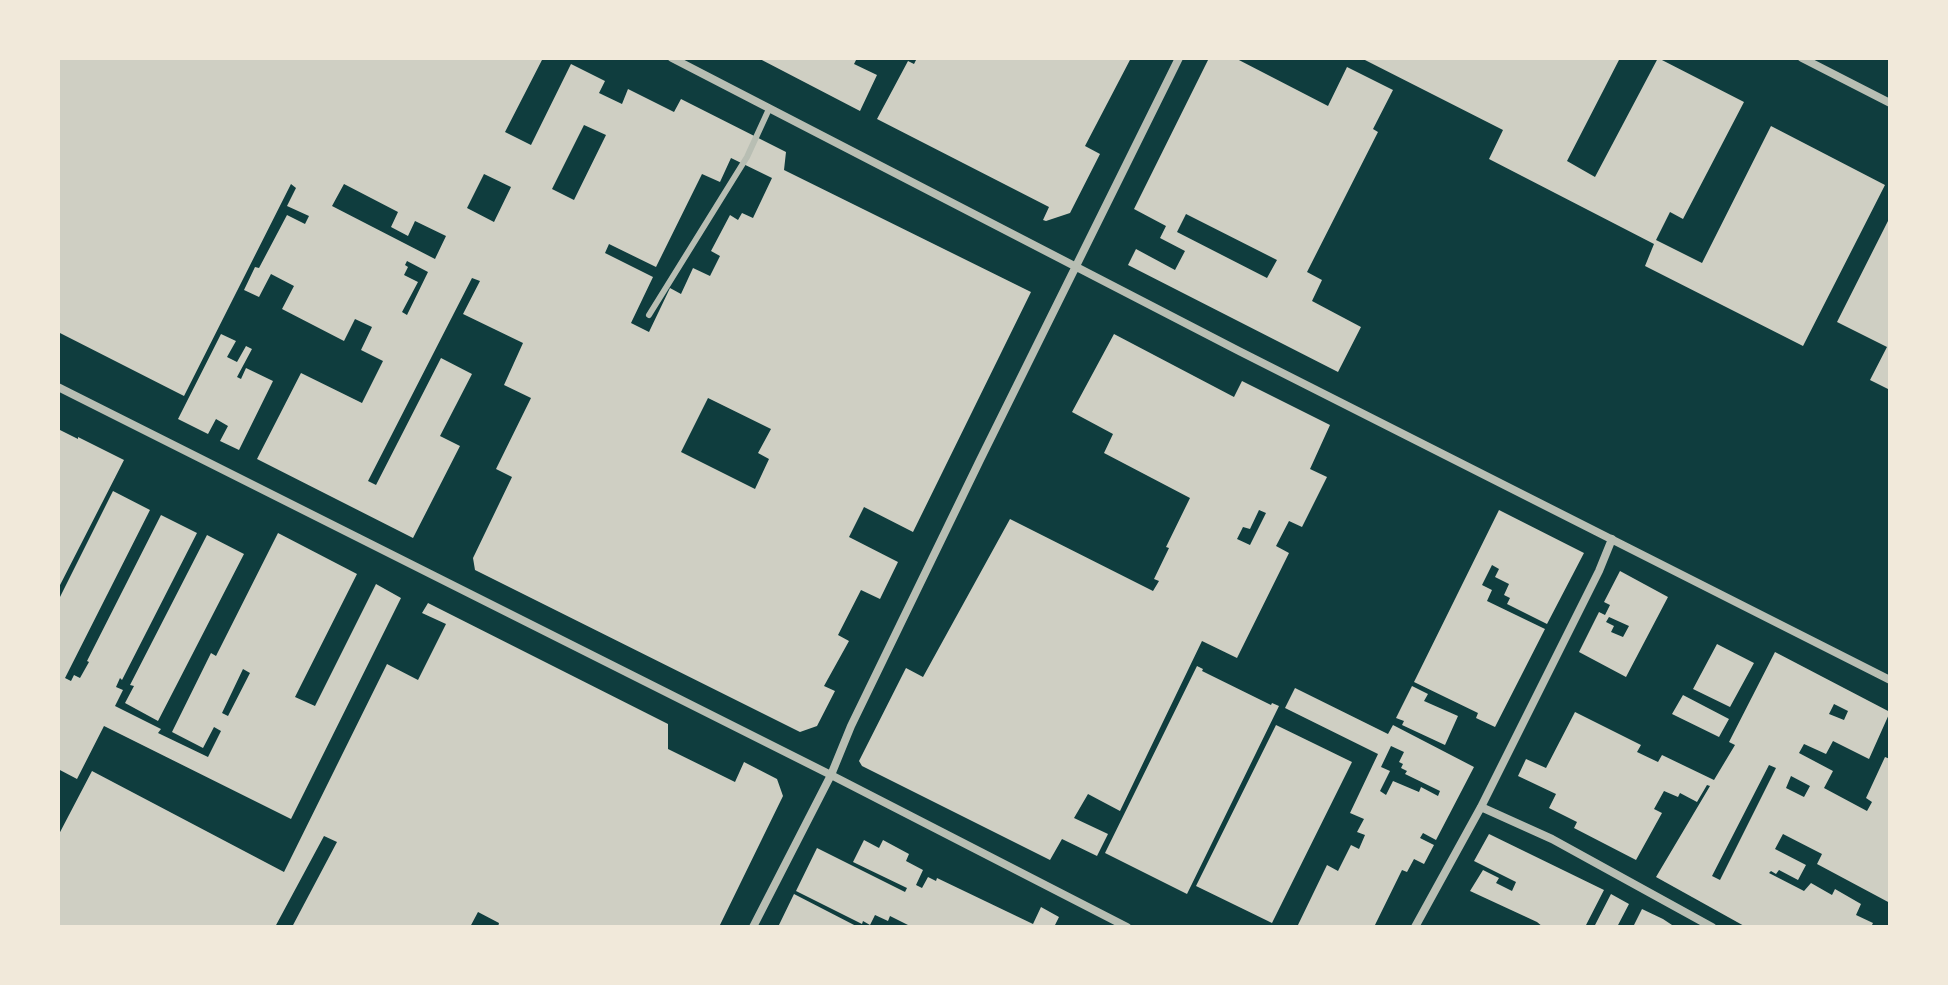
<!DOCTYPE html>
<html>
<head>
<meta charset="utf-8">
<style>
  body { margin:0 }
  #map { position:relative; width:1948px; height:985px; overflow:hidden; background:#0f3d3e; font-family:"PT Sans Narrow",sans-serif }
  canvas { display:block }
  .frame { position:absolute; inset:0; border:60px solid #f1e9da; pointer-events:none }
</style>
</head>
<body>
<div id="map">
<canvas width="1948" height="985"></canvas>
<div class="frame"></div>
</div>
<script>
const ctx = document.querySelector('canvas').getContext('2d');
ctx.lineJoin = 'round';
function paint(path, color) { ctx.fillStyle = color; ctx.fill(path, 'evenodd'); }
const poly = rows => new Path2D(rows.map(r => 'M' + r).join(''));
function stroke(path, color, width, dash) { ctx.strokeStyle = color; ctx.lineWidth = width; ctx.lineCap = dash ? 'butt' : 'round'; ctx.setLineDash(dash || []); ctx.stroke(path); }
const building = poly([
  [58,58,543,58,505,132,531,145,571,64,605,81,599,93,622,104,628,89,674,112,681,99,786,152,784,170,1031,292,913,532,864,507,849,537,898,562,880,599,861,590,838,635,849,641,824,686,835,691,817,726,800,732,475,570,473,558,512,477,496,469,531,398,504,385,523,343,463,314,480,281,472,278,368,481,376,485,441,358,472,374,440,436,460,446,413,538,257,459,301,373,362,403,383,361,361,350,372,327,355,319,344,341,282,309,294,286,271,274,259,297,244,290,255,267,259,268,287,215,305,224,309,216,287,206,296,188,291,184,184,396,58,332],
  [584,125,606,135,574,200,552,189],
  [731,158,772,178,753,218,742,213,738,220,730,215,711,251,720,256,710,276,693,268,681,294,670,288,649,332,631,323,653,277,605,253,609,244,656,267,702,174,720,182],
  [484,174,511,187,494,222,467,208],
  [344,184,398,212,391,227,408,236,415,221,446,236,435,259,332,206],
  [407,261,428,272,407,315,402,312,418,282,404,275,408,267,405,265],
  [708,398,771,429,758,453,769,459,755,489,681,452],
  [758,58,857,58,854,64,877,75,860,111],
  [917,58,1131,58,1085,146,1100,154,1070,213,1046,221,1043,220,1049,207,877,119,908,61,914,64],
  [1209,58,1235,58,1328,106,1347,67,1393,90,1373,129,1378,132,1307,272,1322,280,1312,301,1361,327,1338,372,1128,265,1136,249,1175,270,1185,251,1160,238,1166,226,1134,209],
  [1186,214,1277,260,1267,278,1177,232],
  [1361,58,1620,58,1567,161,1595,177,1658,58,1744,102,1683,219,1670,212,1656,240,1702,263,1771,126,1885,185,1803,346,1645,266,1654,244,1489,159,1503,130],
  [1890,217,1890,390,1870,380,1887,347,1837,322],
  [221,334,236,341,227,357,237,362,246,346,252,349,237,377,241,379,246,368,273,381,239,450,220,441,228,426,216,419,208,434,178,419],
  [1114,334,1234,397,1242,381,1330,425,1310,469,1327,477,1302,527,1289,521,1276,546,1289,553,1237,658,1202,641,1120,811,1088,794,1074,818,1108,834,1097,856,1062,839,1050,860,862,766,859,761,906,668,923,677,1010,519,1153,591,1159,581,1154,579,1169,548,1166,547,1190,498,1104,453,1113,434,1072,412],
  [1259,510,1266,513,1250,545,1237,539,1243,527,1250,529],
  [58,429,78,439,78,437,124,460,58,589],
  [113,491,150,510,65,678,71,681,74,675,80,678,89,662,87,661,161,515,197,533,122,680,120,678,116,687,123,690,115,706,161,729,158,733,208,757,221,731,214,727,203,748,172,732,211,653,216,656,278,533,357,574,295,697,315,706,376,584,401,598,291,819,104,726,77,779,58,769,58,601],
  [243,669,250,673,228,716,222,713],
  [1499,510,1584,553,1547,624,1507,604,1510,598,1504,595,1509,584,1495,577,1499,569,1492,565,1482,585,1492,590,1487,601,1545,629,1495,727,1476,718,1478,713,1414,682],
  [207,535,244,554,158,721,125,703,134,686,130,685],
  [1620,571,1668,597,1626,677,1579,652,1599,612,1605,615,1610,605,1604,602],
  [1609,617,1629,626,1623,637,1611,632,1614,626,1606,622],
  [428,603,668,724,668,749,735,782,744,762,777,779,783,796,719,927,498,927,499,923,478,912,470,927,292,927,337,842,324,836,275,927,58,927,58,836,92,771,284,872,387,664,418,680,446,624,422,613],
  [1717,644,1754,663,1730,707,1693,689],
  [1775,652,1890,712,1869,759,1833,741,1826,754,1804,744,1799,753,1833,771,1824,788,1867,811,1872,802,1866,798,1885,757,1890,759,1890,903,1817,864,1822,854,1783,834,1775,849,1806,865,1798,880,1779,870,1776,874,1771,871,1769,873,1804,891,1811,883,1832,895,1835,889,1861,904,1856,915,1873,923,1871,927,1746,927,1656,877,1710,786,1707,785,1697,802,1680,793,1678,797,1664,791,1654,809,1662,813,1636,860,1574,828,1577,822,1549,808,1556,794,1518,776,1526,759,1546,768,1575,712,1641,745,1637,752,1658,762,1662,755,1714,780,1735,745,1729,742],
  [1834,704,1848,711,1844,720,1829,714],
  [1769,765,1776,768,1720,880,1712,876],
  [1791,776,1810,786,1804,797,1786,788],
  [1197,666,1203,669,1202,671,1271,705,1272,703,1279,706,1187,894,1105,853],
  [1412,686,1428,694,1424,701,1458,716,1445,745,1402,725,1404,721,1396,718],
  [1295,688,1388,734,1393,725,1474,767,1436,840,1423,833,1420,838,1434,845,1424,864,1414,859,1407,872,1402,870,1374,927,1297,927,1327,865,1338,871,1351,845,1359,849,1365,835,1357,832,1364,819,1350,813,1378,754,1285,708],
  [1391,746,1404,752,1399,762,1403,764,1401,768,1407,771,1405,774,1440,791,1438,796,1421,787,1419,792,1393,781,1386,795,1380,791,1390,771,1381,767],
  [1683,695,1729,719,1719,737,1672,714],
  [1276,725,1352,762,1272,923,1196,886],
  [1489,834,1604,890,1585,927,1543,927,1537,922,1470,891,1483,870,1499,878,1496,883,1512,891,1516,882,1474,861],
  [864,840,879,848,883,840,909,854,906,861,923,870,916,885,922,888,928,877,936,881,937,878,1033,924,1041,907,1059,917,1054,927,912,927,890,916,888,921,875,915,870,925,863,921,862,924,796,891,817,848,905,892,907,888,853,862],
  [794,894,858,927,778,927],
  [1611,894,1629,904,1617,927,1594,927],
  [1642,909,1663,919,1675,927,1633,927]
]);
const service = poly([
  [649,315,747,157,769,109]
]);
const minor = poly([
  [672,58,1239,351,1890,680],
  [1802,58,1890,103],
  [58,387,831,775,1127,927],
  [1481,807,1552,839,1712,927],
  [753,927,831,775,851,726,980,460,1179,58],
  [1415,927,1481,807,1599,571,1612,539]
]);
paint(building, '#cfcfc3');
stroke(service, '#b8beb3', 6);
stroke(minor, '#b8beb3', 8);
</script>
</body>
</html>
